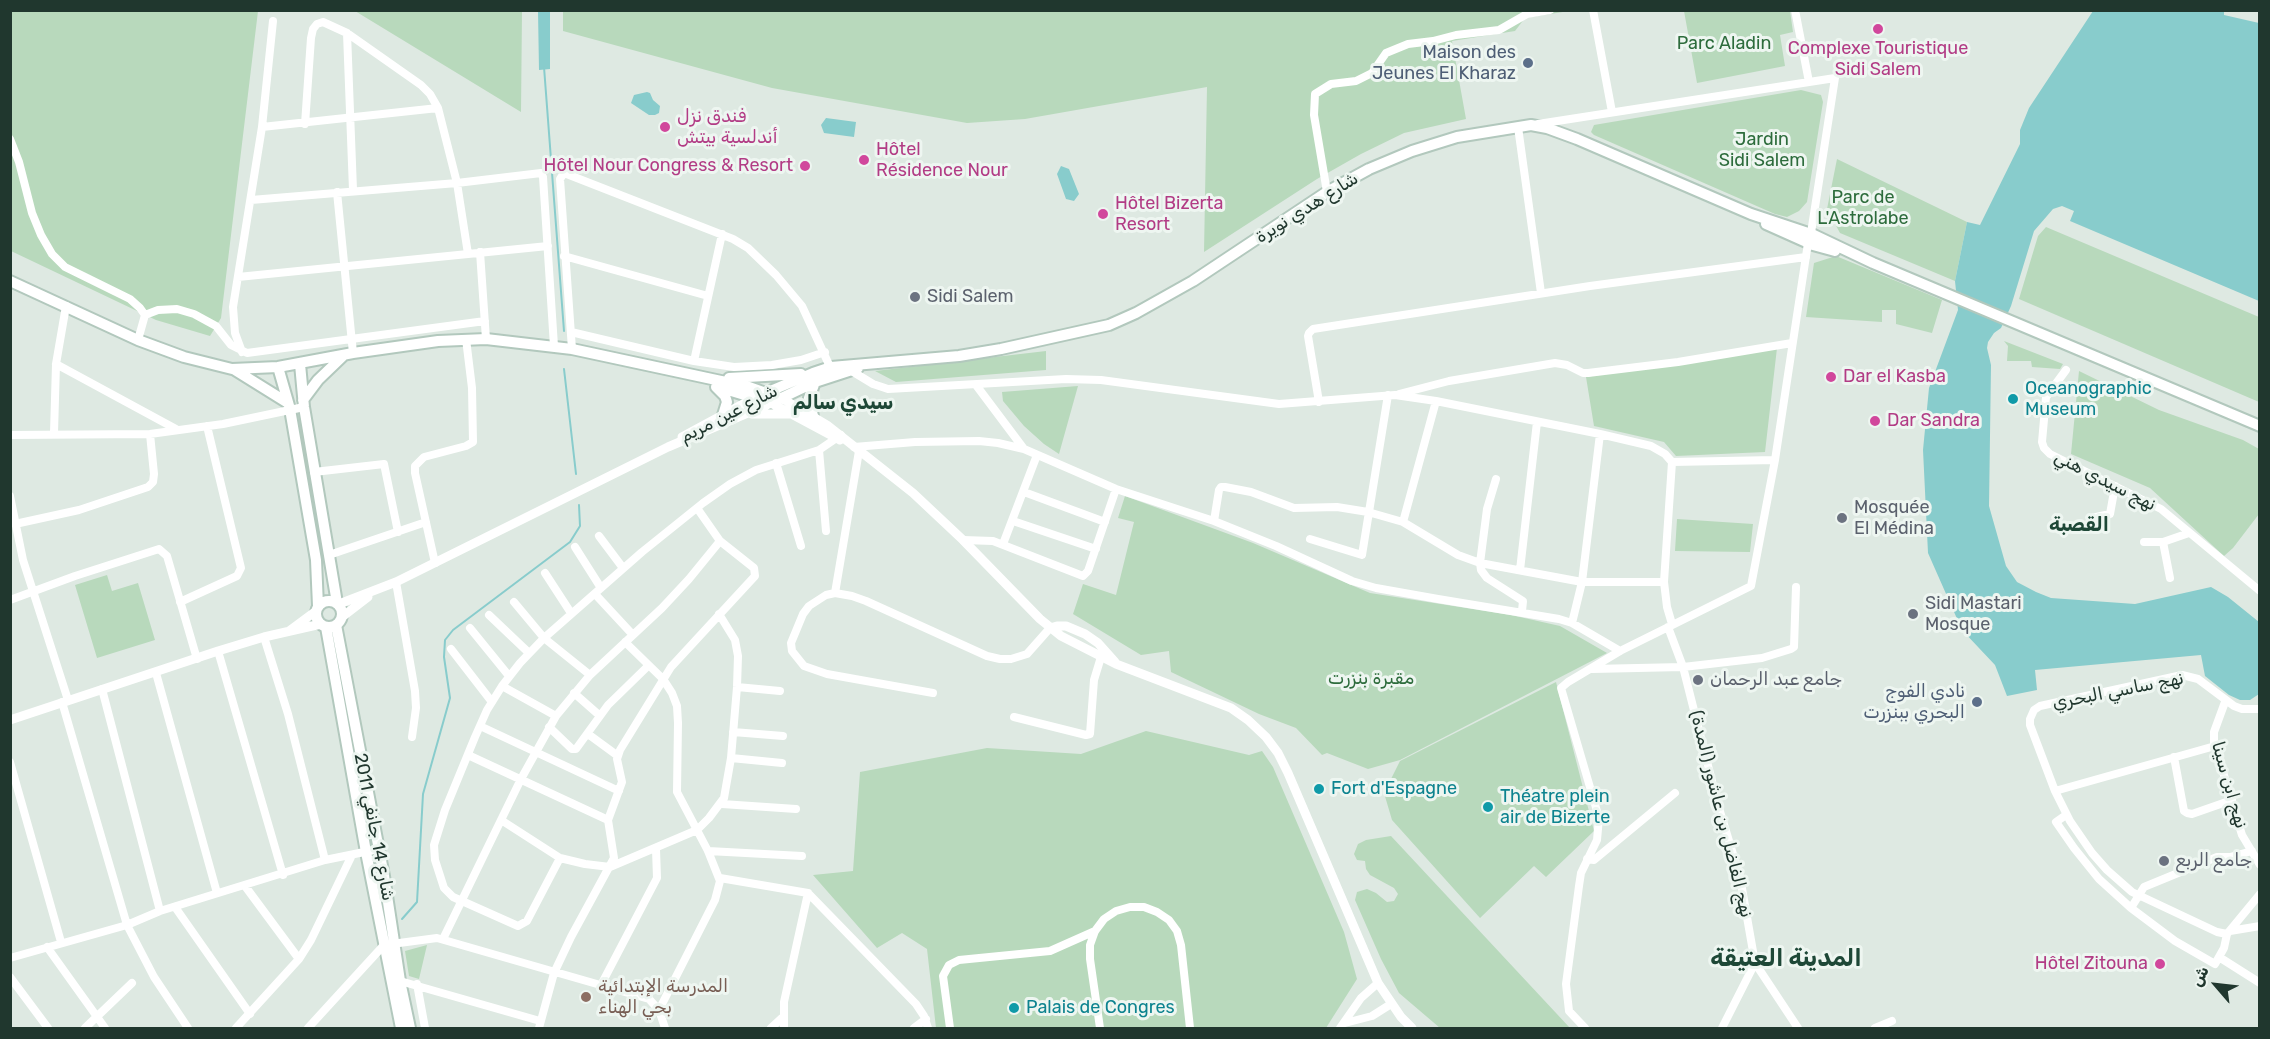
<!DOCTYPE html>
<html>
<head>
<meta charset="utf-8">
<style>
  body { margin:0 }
  #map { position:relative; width:2270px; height:1039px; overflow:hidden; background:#dee9e2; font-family:Rubik,Cairo,sans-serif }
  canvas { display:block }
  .frame { position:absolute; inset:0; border:12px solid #20372e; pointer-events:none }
  .north { position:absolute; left:2186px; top:955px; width:60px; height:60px; -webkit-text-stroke:4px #eef6f1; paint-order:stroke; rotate:298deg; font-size:16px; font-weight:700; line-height:24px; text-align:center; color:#20372e }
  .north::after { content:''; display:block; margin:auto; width:21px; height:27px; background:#20372e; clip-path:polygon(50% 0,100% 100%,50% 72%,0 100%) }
</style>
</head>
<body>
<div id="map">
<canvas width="2270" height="1039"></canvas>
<div class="frame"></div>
<div class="north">ش</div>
</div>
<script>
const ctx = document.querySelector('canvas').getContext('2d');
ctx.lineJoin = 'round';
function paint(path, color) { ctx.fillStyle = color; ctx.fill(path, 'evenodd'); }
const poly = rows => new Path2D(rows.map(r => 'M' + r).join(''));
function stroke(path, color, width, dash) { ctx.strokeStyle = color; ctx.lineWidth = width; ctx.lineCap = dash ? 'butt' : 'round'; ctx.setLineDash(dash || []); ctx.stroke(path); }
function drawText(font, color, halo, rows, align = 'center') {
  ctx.font = font + ' Rubik,Cairo,sans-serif'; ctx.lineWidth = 6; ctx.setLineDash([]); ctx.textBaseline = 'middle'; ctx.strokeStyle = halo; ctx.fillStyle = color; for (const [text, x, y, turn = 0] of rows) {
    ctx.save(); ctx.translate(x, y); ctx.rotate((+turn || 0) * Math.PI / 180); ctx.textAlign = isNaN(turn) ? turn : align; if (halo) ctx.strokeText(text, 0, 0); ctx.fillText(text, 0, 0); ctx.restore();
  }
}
const green = poly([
  [563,10,1569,11,1525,18,1515,31,1452,41,1466,119,1404,133,1361,154,1317,179,1204,252,1207,87,1025,119,967,123,772,88,563,31],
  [11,11,258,11,221,318,210,336,156,320,11,251],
  [355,11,522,11,521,112],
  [1684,11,1790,11,1793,32,1780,35,1785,66,1697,83],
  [1801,90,1821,95,1823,102,1807,202,1799,211,1787,217,1775,214,1594,135,1591,132,1594,125],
  [1837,159,1967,222,1955,281,1840,233,1827,209],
  [2046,227,2259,317,2259,402,2019,299,2038,236],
  [1836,256,1942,300,1932,333,1896,324,1896,310,1882,310,1882,322,1806,317,1814,263],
  [2004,341,2063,364,2060,369,2032,367,2031,361,2007,361,2008,346],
  [1777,348,1765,452,1676,456,1664,442,1594,426,1586,377],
  [1046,351,1046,370,896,382,875,371],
  [2079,371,2159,410,2243,440,2259,449,2259,514,2233,548,2224,556,2150,488,2071,454],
  [1078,386,1059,454,1044,444,1024,426,1003,401,1002,392],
  [1125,496,1253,543,1370,593,1511,615,1560,626,1607,653,1400,760,1368,769,1327,753,1322,755,1296,728,1259,714,1171,672,1169,651,1141,655,1073,614,1083,584,1116,595,1134,522,1118,518],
  [1677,519,1753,524,1750,552,1675,551],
  [107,575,112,591,138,583,155,640,97,658,75,585],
  [1556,682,1594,831,1546,877,1534,866,1480,918,1392,820,1384,793,1400,761],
  [1146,731,1249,755,1262,751,1273,767,1344,932,1357,979,1326,1028,936,1028,927,949,902,933,877,948,813,875,853,871,860,772,987,748,1081,754],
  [1391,836,1570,1028,1440,1028,1399,993,1381,959,1355,900,1357,892,1367,889,1376,893,1387,902,1394,901,1398,894,1394,888,1370,875,1366,869,1365,861,1357,860,1354,854,1358,844,1366,840],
  [427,945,419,979,409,976,405,951]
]);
const water = poly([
  [538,11,550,11,550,69,539,70],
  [2093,11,2224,11,2224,15,2259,23,2259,301,2070,221,2074,211,2062,206,2053,209,2034,231,2011,306,2001,328,1994,333,1988,342,1987,348,1991,365,1989,506,2006,566,2017,582,2036,592,2051,598,2135,604,2211,587,2228,597,2259,622,2259,694,2250,700,2240,700,2229,695,2205,676,2201,655,2035,670,2037,690,2007,696,1995,665,1962,630,1928,553,1923,450,1929,388,1958,310,1955,281,1967,222,1980,225,2020,144,2020,130,2029,108],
  [647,92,650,93,653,100,660,106,659,113,655,115,649,115,631,103,634,95],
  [826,118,856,122,854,137,824,133,821,125],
  [1061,166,1069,169,1079,194,1074,201,1066,199,1057,174]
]);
const stream = poly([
  [544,67,564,331],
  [564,369,576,474],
  [402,919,417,902,423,794,450,698,444,657,445,640,453,630,570,542,580,526,579,505]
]);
const minor = poly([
  [1593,10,1612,112],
  [1795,10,1809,82],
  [347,33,353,190],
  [305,124,311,38,313,29,317,24,323,22,347,33,421,85,430,94,438,108],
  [1538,124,1835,78,1811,233],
  [262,127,438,108,457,183,468,254],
  [1518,127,1541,293],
  [10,139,19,162,32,213,41,235,52,254,65,267,130,299,140,308,145,315,138,340],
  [337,192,353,353],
  [1327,192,1314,115,1315,94,1331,84,1356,81,1372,73,1386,53,1408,44,1433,41,1456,35,1499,30,1527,14,1550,10],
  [251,200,457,183,541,173,543,177,554,346],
  [480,252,486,339],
  [564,256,708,296],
  [238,277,548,246],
  [145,315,158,310,177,309,194,314,216,326,231,345,247,353,485,321],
  [571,332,694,361,734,367,772,365,801,360,825,352],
  [572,349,560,179,564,173,733,239,748,248,776,275,802,306,831,369],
  [242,352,235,333,233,307,262,127,273,21],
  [694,361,722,234],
  [56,364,176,429],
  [850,370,873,384,888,389,1066,379,1101,380,1279,404,1395,395,1436,401,1600,434,1651,446,1665,454,1672,462,1664,582,1667,607,1672,624],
  [2066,370,2046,397,2042,442,2044,448,2050,454,2161,509,2260,591],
  [976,385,1024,449],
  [1399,394,1449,381,1555,363,1567,365,1583,373,1588,373,1678,362,1792,343],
  [1319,402,1308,336,1309,333,1313,329,1590,286,1806,257],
  [54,433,56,364,66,306],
  [10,435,150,434,223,424,304,407],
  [854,447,915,442,979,441,998,443,1024,449,1116,489,1214,521,1276,546,1352,581,1376,588,1438,599,1559,619,1572,623,1620,651],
  [819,450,826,531],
  [1672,462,1775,460],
  [776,463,801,546],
  [314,472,384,464,398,532],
  [1496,479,1487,509,1480,563,1481,570,1487,578,1523,601,1522,611],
  [1024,492,1105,522],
  [10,496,23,560,68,700],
  [2096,517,2110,514,2115,486],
  [1013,521,1096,549],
  [1214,521,1219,490,1221,487,1225,487,1251,492,1294,508,1337,507,1368,512,1403,522,1458,555,1480,563,1582,582,1664,582],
  [1403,522,1436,401],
  [15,524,79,510,148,487,153,482,154,474,150,434],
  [599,536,623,568],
  [1310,539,1362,555,1388,395],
  [963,540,993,541,1083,576,1088,571,1116,489],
  [2144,542,2163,542,2189,533],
  [2163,542,2170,578],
  [1003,544,1037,455],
  [575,547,601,588],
  [329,555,426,522],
  [435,563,415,473,415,466,424,457,466,446,473,442,472,388,466,339],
  [1520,570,1537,422],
  [545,573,571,613],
  [396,582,415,691,416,708,412,737],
  [835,593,859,451],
  [595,594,633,635],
  [10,600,75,576,159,549,167,556,197,659],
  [180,602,237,576,241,568,207,426],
  [514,602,544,638,590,675],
  [489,615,529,653],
  [1572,623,1582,582,1600,434],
  [1668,627,1683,667,1718,805,1740,877,1755,963,1798,1028],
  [470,628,509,676],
  [264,637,288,714,325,860],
  [625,642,663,679,672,693,677,706,678,723,677,792,708,851,720,881,715,900,659,1010],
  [451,649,492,702],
  [218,651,283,875],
  [1592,669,1683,667,1762,658,1791,649,1794,647,1796,587],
  [156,673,217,893],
  [502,686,556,716],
  [737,687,780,691],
  [102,689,160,911],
  [574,693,599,715],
  [933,693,827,674,804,666,792,651,791,643,803,614,809,606,826,595,835,593,852,596,866,601,987,656,1000,659,1011,659,1027,654,1050,628],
  [62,702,127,925,154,977,188,1028],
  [2225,702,2214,732,2214,742,2242,835,2260,865],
  [2260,709,2242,709,2234,706,2198,679,2182,675,2040,706,2034,710,2030,719,2030,725,2055,791,2070,821,2092,853,2107,870,2132,892,2217,932,2227,934,2260,894],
  [1014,717,1086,735,1090,734,1094,680,1101,657],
  [480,726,619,791],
  [549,727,572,749,576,749,608,705,648,666],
  [733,732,783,736],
  [588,734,618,756],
  [468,755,608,820],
  [2174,757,2184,811,2187,813,2192,814,2232,800],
  [731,758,782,763],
  [10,762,61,942],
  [2055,791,2215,746],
  [722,804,796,809],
  [2066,815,2056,822,2074,848,2099,879,2131,908,2175,941,2215,964,2224,948,2227,934],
  [501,820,560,858,585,864,610,867,697,830,709,818,724,798,731,758,737,687,738,656,735,640,719,614],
  [708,851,802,856],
  [560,858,527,921,518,926,453,897,444,888,435,860,434,845,445,810,475,737,487,710,502,686,520,663,544,638,642,552,703,503,730,484,756,470,819,450,841,435],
  [1587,859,1594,860,1675,793],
  [720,878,808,893,916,1004,924,1016,928,1028],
  [245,886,299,959],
  [175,907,250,1014],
  [2131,908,2144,887,2217,857,2230,857,2252,851],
  [2230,931,2260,926],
  [443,939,521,779,556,716,590,675,662,608,689,579,720,541],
  [47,947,105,1028],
  [2219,957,2260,983],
  [10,958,127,925,160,911,325,860,379,849],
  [10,977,48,1028],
  [400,981,540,1021],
  [417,984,425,1028],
  [601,985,657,878,656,849],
  [1345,1023,1372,1016,1391,1004],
  [85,1028,132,983],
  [236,1028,299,959,311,940,352,855],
  [308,1028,384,945,437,938,649,999,659,1010,665,1028],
  [539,1028,554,973,571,937,614,858,608,820,622,782,617,759,620,750,671,667,755,576,754,568,720,541,697,508],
  [771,1028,783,1017],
  [784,1028,784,1002,808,893],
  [914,1028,926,1019],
  [950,1028,943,976,949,965,959,960,1050,951,1095,931],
  [1100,1028,1090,959,1090,945,1095,931,1104,919,1116,911,1130,907,1144,907,1157,912,1169,920,1177,931,1181,945,1190,1028],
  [1340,1028,1361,998,1378,983],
  [1585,1028,1569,1011,1566,984,1579,886,1581,873,1597,840,1599,818,1561,688,1568,682,1620,651,1751,586,1775,460,1808,243],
  [1722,1028,1755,963],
  [1875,1028,1892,1021]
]);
const tertiary = poly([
  [783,399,827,425,913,493,963,540,1040,619,1061,636,1116,664,1231,708,1248,720,1266,737,1278,753,1288,773,1378,983,1401,1017,1412,1028],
  [752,414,789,414],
  [682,437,756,397],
  [339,604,396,582,668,447,771,403,840,440],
  [342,617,368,597],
  [1050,628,1057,626,1066,626,1085,634,1098,643,1115,662],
  [289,631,316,611],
  [10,720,218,651,264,637,321,624]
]);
const secondary = poly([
  [1766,224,1813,245,1835,251],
  [10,281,138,340,184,357,232,369,278,367,353,353,438,341,486,339,572,349,749,387,783,399],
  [300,364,304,407,337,603],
  [278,367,290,409,316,560,318,606],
  [235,370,288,403],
  [729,378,801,374],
  [716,387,725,396,727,402,723,415],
  [718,387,771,403,815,382,858,368],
  [756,397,813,373,831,367,959,356,1001,349,1109,325,1136,313,1193,281,1327,192,1369,169,1412,151,1457,137,1531,125,1547,128,1577,139,1751,214,1814,235,1873,263,2260,426],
  [303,400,318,380,343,356],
  [813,416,809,398,815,382],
  '316 614a13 13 0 1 1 26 0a13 13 0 1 1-26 0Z',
  [336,625,384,876,400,981,410,1028],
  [326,627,366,852,401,1028]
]);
const markers = [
  [1878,29,6,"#d1479c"],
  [1528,63,6,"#5c6f8a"],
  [665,127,6,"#d1479c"],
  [864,160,6,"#d1479c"],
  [805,166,6,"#d1479c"],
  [1103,214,6,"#d1479c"],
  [915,297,6,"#6b7280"],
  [1831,377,6,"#d1479c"],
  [2013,399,6,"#0f9aa8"],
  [1875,421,6,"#d1479c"],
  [1842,518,6,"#6b7280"],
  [1913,614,6,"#6b7280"],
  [1698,680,6,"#6b7280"],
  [1977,702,6,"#5c6f8a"],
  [1319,789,6,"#0f9aa8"],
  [1488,807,6,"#0f9aa8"],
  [2164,861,6,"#6b7280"],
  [2160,964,6,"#d1479c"],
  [586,997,6,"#8d6e63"],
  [1014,1008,6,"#0f9aa8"]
];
const parkNames = [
  ["Parc Aladin",1724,44],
  ["Jardin",1762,140],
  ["Sidi Salem",1762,161],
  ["Parc de",1863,198],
  ["L'Astrolabe",1863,219],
  ["مقبرة بنزرت",1371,679]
];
const hotelNames = [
  ["Complexe Touristique",1878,49,"center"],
  ["Sidi Salem",1878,70,"center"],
  ["فندق نزل",677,117],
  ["أندلسية بيتش",677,138],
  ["Hôtel",876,150],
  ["Résidence Nour",876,171],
  ["Hôtel Nour Congress & Resort",793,166,"right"],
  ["Hôtel Bizerta",1115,204],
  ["Resort",1115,225],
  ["Dar el Kasba",1843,377],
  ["Dar Sandra",1887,421],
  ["Hôtel Zitouna",2148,964,"right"]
];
const serviceNames = [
  ["Maison des",1516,53],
  ["Jeunes El Kharaz",1516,74],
  ["نادي الفوج",1965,692],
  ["البحري ببنزرت",1965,713]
];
const streetNames = [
  ["شارع هدي نويرة",1307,208,-32],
  ["شارع عين مريم",729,414,-27],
  ["نهج سيدي هني",2105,481,27],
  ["نهج ساسي البحري",2118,691,-11],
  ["نهج ابن سينا",2229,785,74],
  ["نهج الفاضل بن عاشور (المدة)",1721,814,76],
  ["شارع 14 جانفي 2011",374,827,79]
];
const worshipNames = [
  ["Sidi Salem",927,297],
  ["Mosquée",1854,508],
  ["El Médina",1854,529],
  ["Sidi Mastari",1925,604],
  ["Mosque",1925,625],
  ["جامع عبد الرحمان",1710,680],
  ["جامع الربع",2176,861]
];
const cultureNames = [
  ["Oceanographic",2025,389],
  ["Museum",2025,410],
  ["Fort d'Espagne",1331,789],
  ["Théatre plein",1500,797],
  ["air de Bizerte",1500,818],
  ["Palais de Congres",1026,1008]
];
const educationNames = [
  ["المدرسة الإبتدائية",598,987],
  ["بحي الهناء",598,1008]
];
const neighbourhoodNames = [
  ["سيدي سالم",843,403],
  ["القصبة",2079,525]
];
const districtNames = [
  ["المدينة العتيقة",1786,959]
];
paint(green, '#b8d9bc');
paint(water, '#8cc');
stroke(stream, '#8cc', 2);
stroke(secondary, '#b2c8bd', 14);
stroke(minor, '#fff', 8);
stroke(tertiary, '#fff', 9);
stroke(secondary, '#fff', 10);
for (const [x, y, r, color] of markers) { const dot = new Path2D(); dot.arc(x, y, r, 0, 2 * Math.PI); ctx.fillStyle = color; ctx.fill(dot); stroke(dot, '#eef6f1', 2); }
drawText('18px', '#2d6c3c', '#eef6f1', parkNames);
drawText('18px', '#b23c85', '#eef6f1', hotelNames, 'left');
drawText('18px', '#4e5e75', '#eef6f1', serviceNames, 'right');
drawText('18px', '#20372e', '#eef6f1', streetNames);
drawText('18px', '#5b616d', '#eef6f1', worshipNames, 'left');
drawText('18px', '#0d838f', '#eef6f1', cultureNames, 'left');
drawText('18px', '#785e54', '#eef6f1', educationNames, 'left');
drawText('bold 20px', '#1e4837', '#eef6f1', neighbourhoodNames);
drawText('bold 24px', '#1e4837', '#eef6f1', districtNames);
</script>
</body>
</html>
